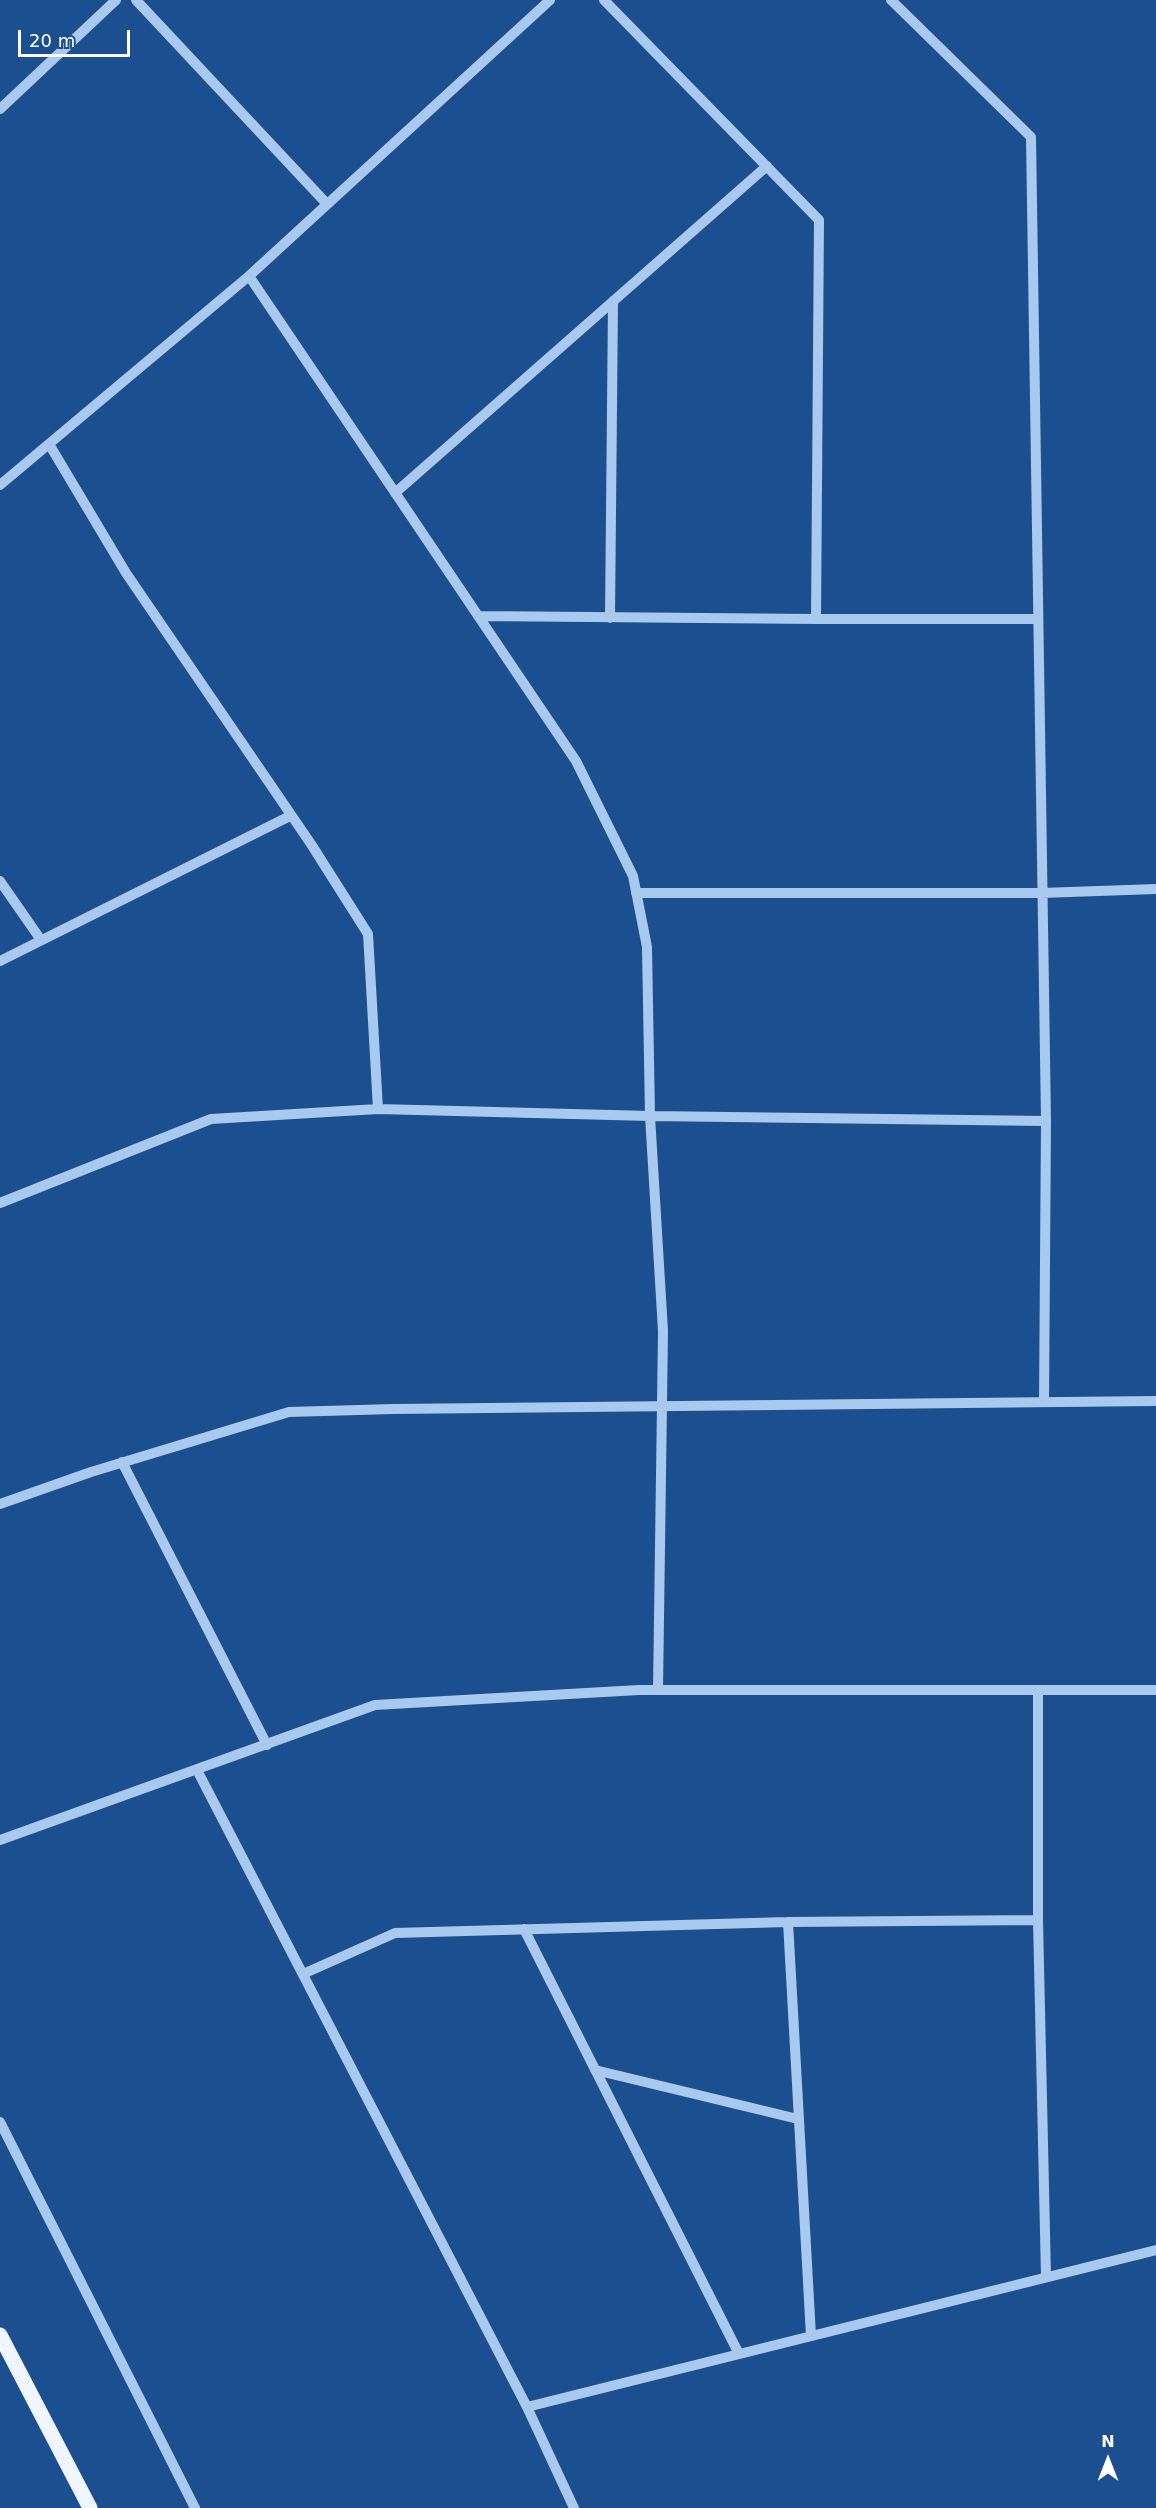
<!DOCTYPE html>
<html>
<head>
<meta charset="utf-8">
<style>
  body { margin:0 }
  #map { position:relative; width:1156px; height:2508px; overflow:hidden; background:#1b4f8f; font-family:"DejaVu Sans",sans-serif }
  canvas { display:block }
  .north { position:absolute; left:1078px; top:2430px; width:60px; height:60px; -webkit-text-stroke:4px #1b4f8f; paint-order:stroke; rotate:0deg; font-size:16px; font-weight:700; line-height:24px; text-align:center; color:#fff }
  .north::after { content:''; display:block; margin:auto; width:21px; height:27px; background:#fff; clip-path:polygon(50% 0,100% 100%,50% 72%,0 100%) }
  .scale { position:absolute; left:18px; top:30px; width:112px; height:27px; box-sizing:border-box; border:3px solid #fff; border-top:0; padding-left:8px; font-size:18px; line-height:21px; white-space:nowrap; color:#fff; -webkit-text-stroke:4px #1b4f8f; paint-order:stroke }
</style>
</head>
<body>
<div id="map">
<canvas width="1156" height="2508"></canvas>
<div class="north">N</div>
<div class="scale">20 m</div>
</div>
<script>
const ctx = document.querySelector('canvas').getContext('2d');
ctx.lineJoin = 'round';
const poly = rows => new Path2D(rows.map(r => 'M' + r).join(''));
function stroke(path, color, width, dash) { ctx.strokeStyle = color; ctx.lineWidth = width; ctx.lineCap = dash ? 'butt' : 'round'; ctx.setLineDash(dash || []); ctx.stroke(path); }
const minor = poly([
  [136,0,327,204],
  [0,109,116,0],
  [249,276,550,0],
  [0,485,249,276,576,761,633,876,647,947,650,1116,663,1331,658,1690],
  [395,493,767,166],
  [478,616,816,619,819,220,604,0],
  [610,618,613,301],
  [816,619,1038,619],
  [0,881,41,940],
  [636,893,1041,893,1156,889],
  [0,961,290,816],
  [378,1109,650,1116,1046,1121,1031,137,891,0],
  [0,1203,211,1119,378,1109,368,934,311,844,126,573,49,444],
  [1044,1402,1046,1121],
  [122,1462,267,1745],
  [0,1504,91,1472,289,1412,393,1409,1156,1401],
  [197,1770,527,2407,1156,2250],
  [0,1840,375,1705,639,1690,1156,1690],
  [1038,1920,1046,2277],
  [788,1922,811,2336],
  [524,1929,739,2354],
  [303,1974,395,1933,788,1922,1038,1920,1038,1690],
  [595,2070,798,2119],
  [0,2122,195,2508],
  [527,2407,574,2508]
]);
const major = poly([
  [0,2335,90,2508]
]);
stroke(minor, '#a9c9ee', 10);
stroke(major, '#f0f6ff', 15);
</script>
</body>
</html>
